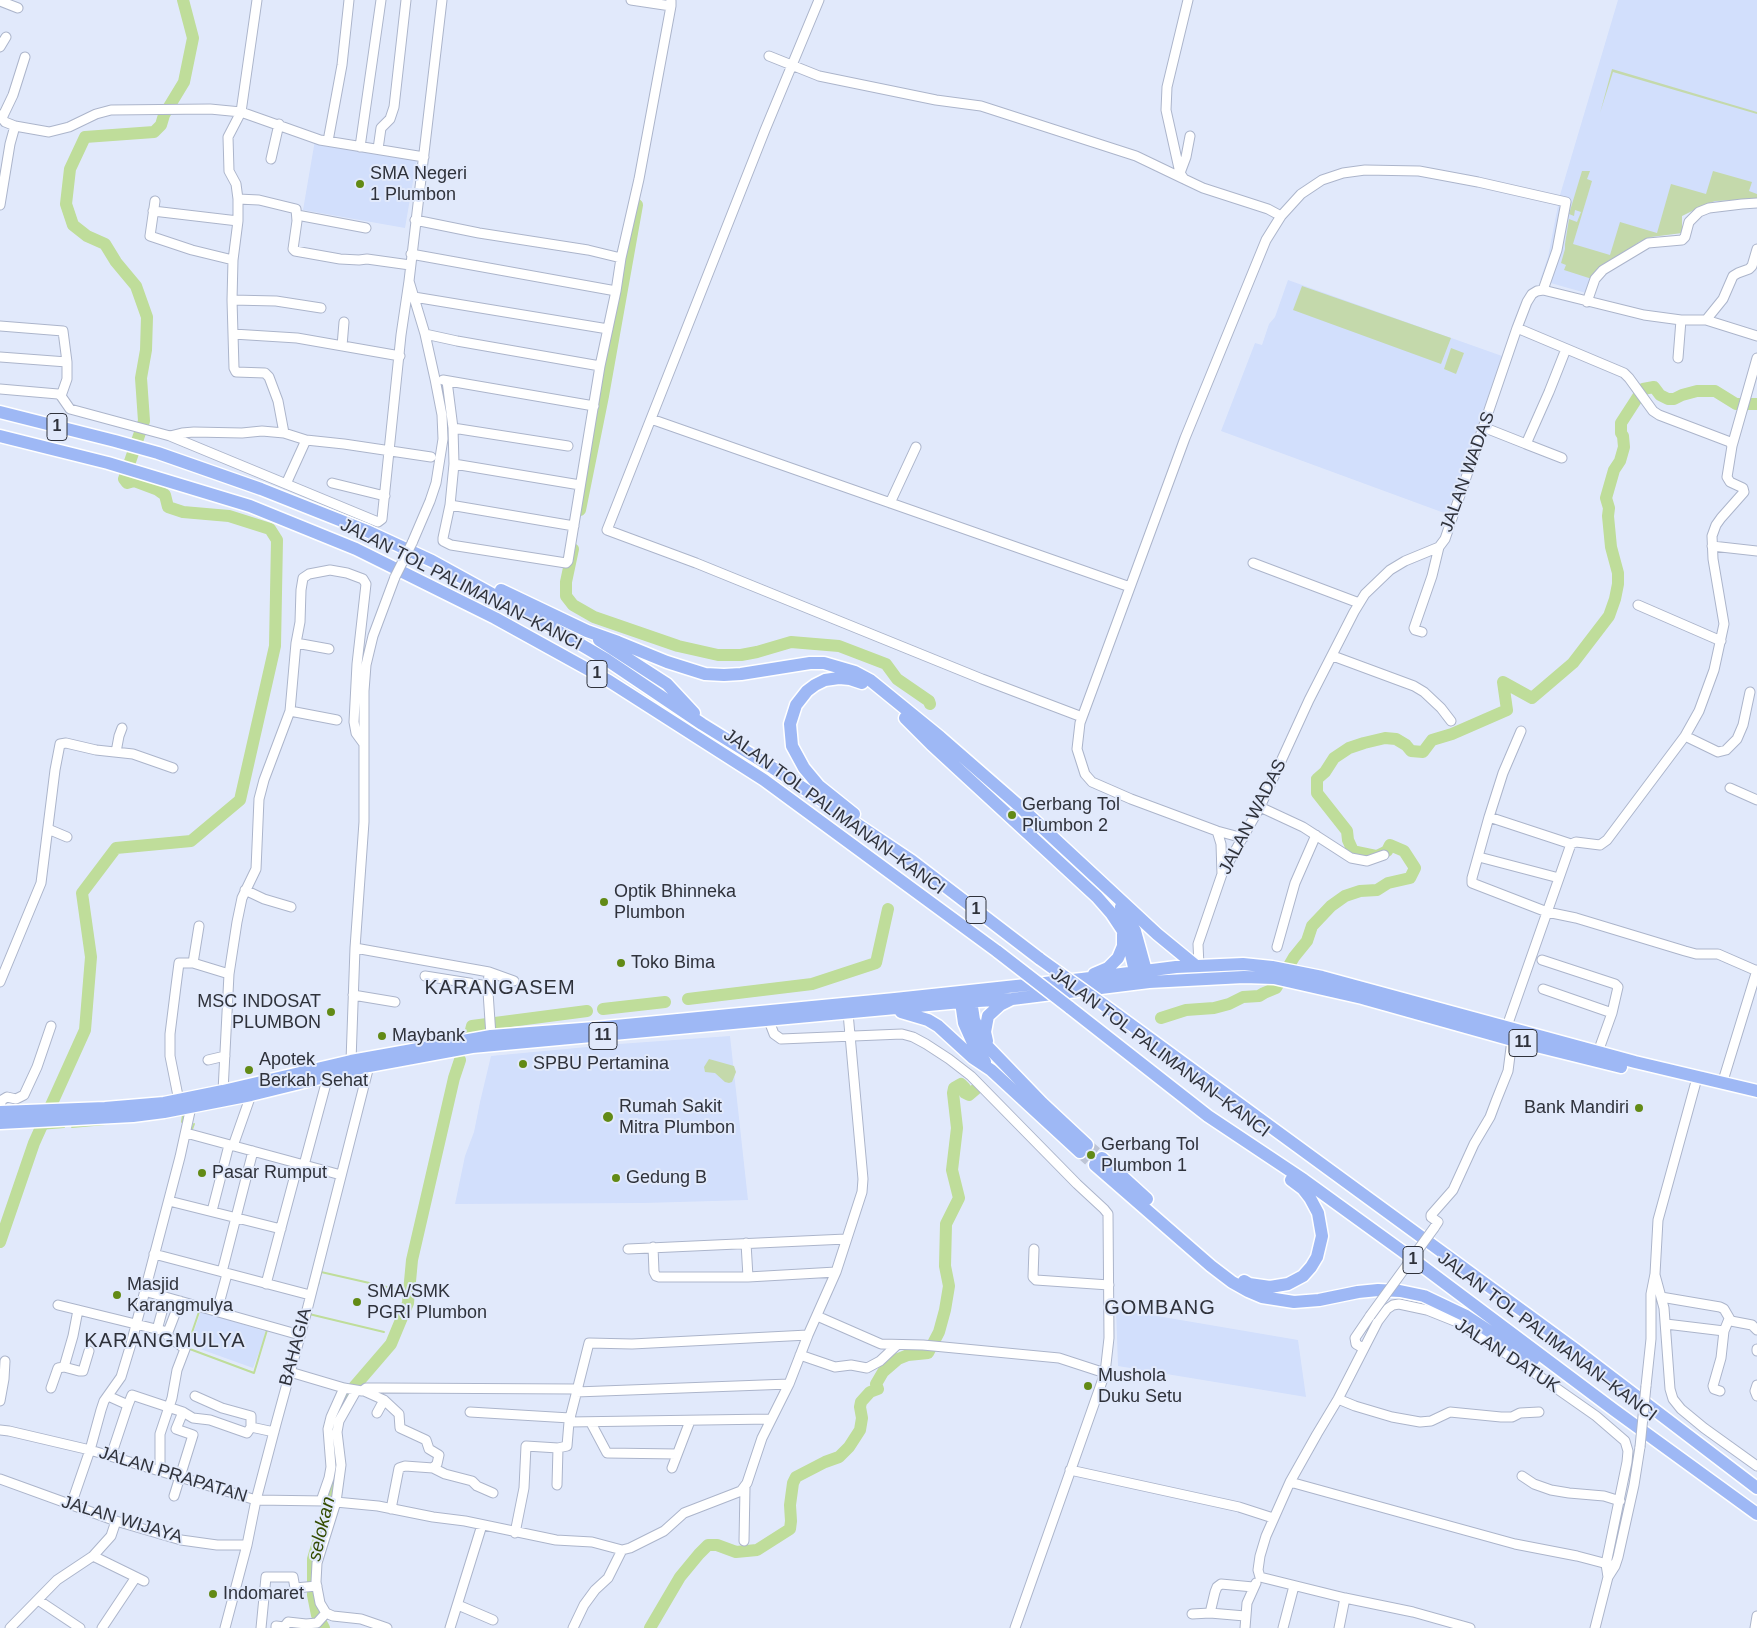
<!DOCTYPE html>
<html>
<head>
<meta charset="utf-8">
<style>
  body { margin:0 }
  canvas { display:block; background:#e1e9fb }
</style>
</head>
<body>
<canvas width="1757" height="1628"></canvas>
<script>
const ctx = document.querySelector('canvas').getContext('2d');
ctx.lineJoin = 'round';
function paint(path, color) { ctx.fillStyle = color; ctx.fill(path, 'evenodd'); }
const poly = rows => new Path2D(rows.map(r => 'M' + r).join(''));
function stroke(path, color, width, dash) { ctx.strokeStyle = color; ctx.lineWidth = width; ctx.lineCap = dash ? 'butt' : 'round'; ctx.setLineDash(dash || []); ctx.stroke(path); }
function drawText(font, color, halo, rows, align = 'center') {
  ctx.font = font + ' Arial,sans-serif'; ctx.lineWidth = 4; ctx.setLineDash([]); ctx.textBaseline = 'middle'; ctx.strokeStyle = halo; ctx.fillStyle = color; for (const [text, x, y, turn = 0] of rows) {
    ctx.save(); ctx.translate(x, y); ctx.rotate((+turn || 0) * Math.PI / 180); ctx.textAlign = isNaN(turn) ? turn : align; if (halo) ctx.strokeText(text, 0, 0); ctx.fillText(text, 0, 0); ctx.restore();
  }
}
const built = poly([
  [1618,0,1757,0,1757,199,1715,202,1704,205,1682,216,1682,233,1651,237,1624,251,1594,273,1590,287,1586,293,1540,280,1548,257,1560,195],
  [315,140,417,158,405,228,303,210],
  [1288,280,1502,356,1447,514,1221,431,1255,343,1262,345,1269,324,1275,317],
  [730,1036,748,1200,644,1203,455,1204,465,1156,474,1132,480,1102,491,1056,619,1044],
  [1116,1309,1298,1340,1306,1397,1118,1366],
  [201,1311,267,1332,253,1368,189,1345]
]);
const green = poly([
  [1612,69,1757,112,1757,114,1613,72,1600,113],
  [1582,171,1590,171,1587,179,1592,181,1573,244,1610,255,1620,222,1657,233,1671,184,1706,194,1713,171,1752,182,1749,191,1757,194,1757,199,1715,201,1704,205,1682,216,1682,233,1651,237,1639,242,1594,273,1592,279,1564,270,1566,265,1561,263,1565,249,1565,244,1569,219,1577,222,1581,212,1575,210,1574,216,1569,214],
  [1302,286,1451,338,1441,364,1293,310],
  [1451,348,1464,353,1456,374,1444,369],
  [709,1059,734,1066,736,1072,732,1082,729,1083,725,1082,715,1073,705,1072,704,1067]
]);
const stream = poly([
  [181,1115,183,1115,182,1122],
  [72,1127,105,1124],
  [40,1129,64,1127],
  [191,1132,194,1124],
  [318,1285,321,1272,409,1292],
  [309,1314,384,1332],
  [187,1347,200,1309],
  [187,1348,254,1373,267,1330]
]);
const river = poly([
  [580,510,603,396,637,205],
  [573,549,566,582,566,596,573,605,594,617,678,646,718,655,741,655,757,652,791,642,839,646,886,664,897,679,929,701,930,704],
  [688,999,812,984,876,963,888,909],
  [603,1009,665,1002],
  [1161,1018,1186,1010,1214,1008,1229,1004,1243,997,1259,996,1264,993,1276,988,1294,957,1307,941,1312,926,1331,906,1345,896,1360,891,1377,890,1388,883,1410,878,1415,868,1404,851,1390,845,1387,851,1377,856,1353,851,1348,840,1347,831,1317,793,1317,779,1325,772,1334,758,1349,748,1364,743,1385,738,1396,739,1406,745,1411,751,1423,752,1432,740,1452,734,1507,710,1503,682,1532,698,1573,663,1609,616,1615,599,1618,584,1618,573,1611,547,1608,516,1609,508,1606,498,1614,470,1620,461,1624,447,1623,436,1621,433,1621,423,1643,389,1654,387,1660,395,1668,399,1674,399,1682,395,1697,391,1715,391,1736,404,1757,404],
  [471,1030,472,1026,587,1011],
  [0,1242,34,1143,85,1030,91,957,82,893,116,848,191,841,240,800,275,646,277,540,270,529,229,516,183,512,168,507,165,495,158,490,134,481,127,483,124,479,144,421,141,378,146,350,147,317,136,286,116,262,105,244,87,236,73,225,66,204,70,169,85,137,154,132,161,125,164,115,184,82,193,38,183,0],
  [329,1428,354,1387,391,1344,408,1303,412,1260,454,1078,460,1060],
  [324,1628,317,1615,313,1595,313,1559,329,1505,334,1463],
  [650,1628,680,1577,699,1554,708,1545,717,1545,736,1552,757,1550,790,1529,791,1521,790,1505,793,1483,796,1477,825,1462,839,1457,849,1447,860,1430,862,1418,860,1407,861,1402,870,1392,878,1389,876,1384,883,1372,898,1359,908,1355,928,1353,939,1332,945,1310,949,1286,945,1266,946,1224,959,1198,952,1170,957,1128,953,1093,954,1088,961,1084,965,1088,965,1093,969,1095,976,1089]
]);
const highwayTunnel = poly([
  [1087,1145,1102,1158],
  [1080,1152,1095,1165]
]);
const minor = poly([
  [631,0,671,6,671,1],
  [819,0,765,130,607,530,696,563,982,679,1082,717],
  [1188,0,1167,87,1166,110,1180,173,1184,179,1203,188,1268,209,1281,216],
  [0,1,18,8],
  [0,47,6,37],
  [769,56,819,76,936,100,981,106,1136,156,1184,179],
  [0,115,5,122,15,126,49,132,69,127,96,114,111,110,210,109,241,112,257,0],
  [2,118,13,95,25,57],
  [328,141,342,65,349,0],
  [360,147,381,0],
  [378,149,381,128,390,119,394,107,406,0],
  [271,159,279,124],
  [1180,173,1186,157,1190,136],
  [238,199,259,200,296,209,297,221,293,249,295,251,340,259,359,260,367,259,410,265],
  [155,201,150,236,192,250,233,260],
  [0,205,10,144,15,126],
  [153,211,238,221],
  [297,215,366,228],
  [415,220,479,233,588,250,621,258],
  [411,254,616,291],
  [414,297,608,329],
  [232,300,276,301,321,308],
  [1587,302,1595,279,1603,270,1648,243,1682,240,1685,237,1689,222,1699,212,1709,208,1742,204,1757,203],
  [1706,320,1757,336],
  [0,326,63,331,67,362],
  [233,334,297,338,400,356],
  [425,334,457,341,600,366],
  [342,346,344,322],
  [0,357,67,362,67,379,61,396],
  [1678,358,1681,320],
  [443,380,594,406],
  [447,381,453,428,454,464,450,505,443,538,443,541,451,545,566,563,568,561,600,366,616,291,621,258,639,179,671,6],
  [0,389,58,394,61,396,70,409,170,436,378,522,382,519,401,335,409,281],
  [651,419,1130,587],
  [1483,427,1526,444,1549,392,1566,349],
  [453,428,568,446],
  [284,433,278,401,269,377,265,373,236,372,234,368,232,300,233,260,238,221,238,199,236,184,229,171,228,137,241,112,320,140,424,157],
  [170,436,182,433,194,432,242,433,262,431,284,433,306,440,344,444,431,457],
  [1526,444,1562,458],
  [1732,446,1757,358],
  [454,464,580,485],
  [332,483,385,496],
  [286,484,306,440],
  [890,503,916,447],
  [450,505,574,526],
  [412,543,430,501,436,483,443,439,442,415,435,379,425,334,409,281,442,0],
  [1712,546,1757,551],
  [1253,563,1359,603],
  [1638,605,1721,641],
  [1422,632,1415,630,1414,628,1432,576,1439,547],
  [296,643,300,622,301,590,303,578,309,574,330,570,347,573,363,579,366,584,357,664,354,722,356,733,364,744],
  [1333,656,1414,686,1424,692,1441,708,1451,721],
  [290,711,337,720],
  [1521,731,1503,773,1489,817,1472,878,1472,883,1547,912,1576,918,1685,951,1696,954,1718,954,1757,971],
  [1685,736,1718,752,1726,750,1737,739,1743,725,1750,692],
  [116,752,119,736,122,728],
  [1730,788,1757,800],
  [1260,807,1303,827,1351,858,1367,861,1384,855],
  [1489,817,1571,844],
  [48,829,67,837],
  [1217,831,1221,844,1222,874],
  [1243,838,1217,831,1131,799,1092,782,1085,774,1077,749,1080,723,1185,438,1266,240,1281,216,1301,194,1322,180,1343,173,1365,170,1419,171,1478,182,1566,202,1557,250,1543,290],
  [1479,857,1559,878],
  [245,890,264,899,291,907],
  [1277,947,1295,883,1316,835],
  [355,948,489,972,514,981],
  [1542,960,1615,984,1618,987,1612,1013,1598,1052],
  [193,963,229,974],
  [1199,966,1198,944,1222,874,1260,807,1309,700,1354,612,1365,594,1390,570,1405,561,1439,547,1445,539,1517,328,1527,302,1532,294,1537,291,1543,290,1644,315,1681,320,1706,320,1723,299,1733,276,1738,273,1749,269,1752,266,1757,249],
  [489,972,488,992,491,1036],
  [425,976,488,986],
  [0,982,41,883,55,770,60,744,66,743,96,750,133,754,173,768],
  [1543,989,1612,1013],
  [353,995,395,1002],
  [769,1021,774,1034,781,1039,902,1034,913,1037,926,1044,949,1059,971,1076,1077,1184,1104,1209,1108,1214,1109,1338,1105,1373,1015,1628],
  [1506,1029,1571,844,1576,842,1600,845,1607,840,1685,736,1699,711,1714,670,1724,624,1713,559,1712,536,1716,525,1721,518,1744,492,1743,488,1730,482,1727,477,1732,446,1730,442,1659,415,1653,411,1629,378,1624,373,1517,328],
  [208,1060,225,1056],
  [351,1061,355,948,364,822,364,691,366,665,373,636,395,577],
  [1722,1084,1757,970],
  [223,1091,229,974,237,922,242,898,256,869,259,799,264,780,290,711,296,643,329,649],
  [179,1101,170,1056,170,1034,176,986,179,963,193,963,199,926],
  [0,1105,2,1100,7,1097,16,1099,24,1095,37,1067,51,1026],
  [186,1133,341,1175],
  [233,1146,251,1095],
  [304,1165,328,1076],
  [169,1201,281,1229],
  [212,1211,229,1145],
  [1434,1228,1438,1222,1431,1217,1431,1215,1453,1190,1474,1144,1490,1117,1496,1101,1508,1071,1512,1040],
  [746,1243,748,1277],
  [653,1247,654,1272,656,1276,659,1277,748,1277,836,1272],
  [628,1249,846,1239],
  [1034,1249,1033,1277,1036,1280,1109,1285],
  [154,1254,310,1295],
  [222,1272,253,1151],
  [1655,1275,1664,1308,1670,1389,1673,1399,1681,1409,1704,1428,1757,1466],
  [266,1284,298,1164],
  [144,1291,300,1335],
  [1661,1297,1720,1307,1724,1309,1731,1321,1752,1325,1757,1330],
  [58,1305,168,1332,180,1301],
  [217,1311,227,1274],
  [817,1316,881,1344,923,1345,1059,1358,1105,1373],
  [1666,1324,1724,1331,1729,1319],
  [157,1330,166,1297],
  [1363,1348,1356,1344,1355,1338,1370,1316],
  [1757,1349,1757,1351],
  [800,1355,835,1367,851,1365,867,1368,880,1361,897,1345],
  [64,1367,79,1371,83,1371,89,1351],
  [290,1372,344,1388,362,1391,366,1388,379,1388,576,1389],
  [1757,1385,1755,1391,1757,1396],
  [1646,1386,1651,1339,1651,1294,1655,1274,1658,1220,1697,1078],
  [51,1388,58,1368,64,1367,73,1336,78,1310],
  [356,1391,339,1421,337,1432,341,1465,336,1502,317,1563,316,1582,320,1603,326,1613,333,1616,361,1619,387,1628],
  [364,1391,384,1400,399,1414,400,1428,426,1440,429,1449,439,1455,437,1464,433,1468,405,1466,399,1468,391,1509],
  [1720,1391,1714,1389,1713,1386,1721,1358,1724,1331],
  [576,1392,789,1384],
  [108,1396,128,1405,132,1395,183,1412,193,1418,210,1420,247,1433,251,1427,274,1432],
  [195,1396,222,1408,251,1416,251,1427],
  [1338,1399,1355,1406,1392,1417,1420,1422,1431,1421,1450,1412,1501,1417,1512,1417,1520,1413,1539,1412],
  [0,1401,4,1379,5,1361],
  [470,1412,570,1418],
  [377,1413,384,1400],
  [569,1422,771,1419],
  [591,1423,607,1453,677,1454],
  [0,1430,9,1431,90,1450,101,1410,104,1401,121,1377,131,1344,180,1157,191,1107],
  [111,1456,128,1405],
  [433,1468,445,1474,472,1481,477,1486,493,1493],
  [672,1468,690,1421],
  [1070,1470,1239,1507,1273,1518],
  [160,1471,160,1434,172,1398,177,1370,185,1349,168,1336,168,1332],
  [1522,1476,1534,1484,1551,1490,1569,1493,1604,1496,1620,1501],
  [0,1479,116,1521,181,1540,217,1545,247,1545],
  [1290,1482,1515,1544,1577,1556,1615,1566],
  [557,1485,558,1448],
  [174,1496,193,1435,176,1429,183,1412],
  [321,1501,329,1478,331,1467,328,1429,331,1417,344,1388],
  [71,1505,90,1450,256,1500,325,1501,378,1506,433,1517,465,1521,556,1540,592,1542,622,1550,630,1548,664,1531,684,1513,741,1491,747,1483,762,1438,789,1384,808,1335,836,1272,862,1192,863,1179,848,1013],
  [515,1533,524,1488,526,1446,558,1448,567,1446,569,1422,589,1343,632,1344,808,1335],
  [744,1541,745,1488],
  [93,1556,144,1581],
  [1260,1577,1258,1570,1260,1556,1266,1536,1290,1482,1317,1434,1338,1399,1378,1321,1387,1309,1393,1305,1399,1304,1427,1310,1457,1322,1516,1360,1596,1416,1625,1441,1628,1451,1627,1462,1606,1564,1608,1577],
  [1260,1577,1345,1598,1413,1612,1470,1628],
  [38,1600,80,1628],
  [458,1605,493,1620],
  [1210,1613,1215,1592,1217,1587,1221,1584,1253,1587],
  [1192,1614,1210,1613,1245,1616],
  [10,1628,57,1580,93,1556,111,1536,116,1521],
  [102,1628,136,1577],
  [225,1628,247,1545,256,1500,276,1424,305,1318,369,1066],
  [261,1628,266,1577,293,1577,295,1588,317,1586],
  [276,1628,276,1626,284,1627,288,1622,306,1624,317,1623,326,1613],
  [450,1628,482,1525],
  [573,1628,584,1605,595,1590,608,1578,622,1550],
  [1245,1628,1247,1603,1256,1583],
  [1283,1628,1294,1586],
  [1339,1628,1345,1598],
  [1595,1628,1608,1577,1615,1566,1618,1557,1634,1485,1640,1447],
  [1755,1628,1757,1616]
]);
const highway = poly([
  [0,412,115,441,158,453,261,489,367,531,432,561,532,616,607,660,702,724,773,768,912,861,1040,959],
  [0,436,108,463,250,506,356,549,495,618,609,681,764,780,998,952],
  [501,590,587,631,618,642,667,662,705,674,724,675,741,674,810,663,824,663,855,672,870,680,940,737,1018,805,1157,934,1196,966],
  [599,640,667,684,694,713],
  [905,718,931,744,1097,897,1111,913,1127,937,1137,980],
  [854,814,819,786,804,768,792,746,790,724,796,705,807,691,815,685,825,680,839,678,850,679,862,683],
  [1121,907,1135,931,1148,978],
  [1094,974,1108,968,1118,958,1123,946,1123,934],
  [970,994,974,1020,988,1047,1042,1103,1087,1145],
  [960,995,964,1023,973,1043,985,1062],
  [1104,1005,1576,1350,1757,1488],
  [1069,1007,1208,1116,1304,1180,1402,1251,1614,1410,1757,1514],
  [901,1012,928,1020,938,1026,973,1058,991,1070,1080,1152],
  [987,1041,985,1032,988,1016,1000,1005,1010,1000],
  [0,1112,105,1108,164,1103,223,1091,351,1061,491,1036,595,1028,895,999,1082,979,1176,967,1243,964,1272,967,1322,977,1635,1062,1757,1091],
  [0,1123,133,1116,164,1112,251,1095,369,1066,472,1047,961,1002,1012,999,1149,982,1244,977,1274,978,1362,998,1512,1040,1621,1067],
  [1102,1158,1147,1199],
  [1095,1165,1211,1266,1232,1282,1248,1291,1262,1297,1294,1302,1319,1300,1358,1292,1378,1290,1400,1291,1424,1296,1466,1316,1533,1360],
  [1244,1281,1249,1284,1270,1287,1288,1284,1303,1276,1311,1267,1317,1257,1322,1236,1318,1213,1310,1198,1303,1189,1291,1180]
]);
const minorBridge = poly([
  [395,577,412,543],
  [1370,1316,1434,1228],
  [1640,1447,1646,1386]
]);
const highwayBridge = poly([
  [998,952,1069,1007],
  [1040,959,1104,1005]
]);
const markers = [
  [360,184,5,"#628a15"],
  [1012,815,5,"#628a15"],
  [604,902,5,"#628a15"],
  [621,963,5,"#628a15"],
  [331,1012,5,"#628a15"],
  [382,1036,5,"#628a15"],
  [523,1064,5,"#628a15"],
  [249,1070,5,"#628a15"],
  [1639,1108,5,"#628a15"],
  [608,1117,6,"#628a15"],
  [1091,1155,5,"#628a15"],
  [202,1173,5,"#628a15"],
  [616,1178,5,"#628a15"],
  [117,1295,5,"#628a15"],
  [357,1302,5,"#628a15"],
  [1088,1386,5,"#628a15"],
  [213,1594,5,"#628a15"]
];
const shields = [
  [57,427,20],
  [597,674,20],
  [976,910,20],
  [603,1036,28],
  [1523,1043,28],
  [1413,1260,20]
];
const shieldNames = [
  ["1",57,427],
  ["1",597,674],
  ["1",976,910],
  ["11",603,1036],
  ["11",1523,1043],
  ["1",1413,1260]
];
const poiNames = [
  ["SMA Negeri",370,174],
  ["1 Plumbon",370,195],
  ["Gerbang Tol",1022,805],
  ["Plumbon 2",1022,826],
  ["Optik Bhinneka",614,892],
  ["Plumbon",614,913],
  ["Toko Bima",631,963],
  ["MSC INDOSAT",321,1002,"right"],
  ["PLUMBON",321,1023,"right"],
  ["Maybank",392,1036],
  ["Apotek",259,1060],
  ["Berkah Sehat",259,1081],
  ["SPBU Pertamina",533,1064],
  ["Rumah Sakit",619,1107],
  ["Mitra Plumbon",619,1128],
  ["Bank Mandiri",1629,1108,"right"],
  ["Gerbang Tol",1101,1145],
  ["Plumbon 1",1101,1166],
  ["Pasar Rumput",212,1173],
  ["Gedung B",626,1178],
  ["Masjid",127,1285],
  ["Karangmulya",127,1306],
  ["SMA/SMK",367,1292],
  ["PGRI Plumbon",367,1313],
  ["Mushola",1098,1376],
  ["Duku Setu",1098,1397],
  ["Indomaret",223,1594]
];
const streetNames = [
  ["JALAN WADAS",1468,472,-70],
  ["JALAN TOL PALIMANAN–KANCI",461,585,27],
  ["JALAN TOL PALIMANAN–KANCI",834,812,36],
  ["JALAN WADAS",1253,817,-63],
  ["JALAN TOL PALIMANAN–KANCI",1160,1053,37],
  ["JALAN TOL PALIMANAN–KANCI",1547,1337,37],
  ["BAHAGIA",296,1347,-75],
  ["JALAN DATUK",1507,1356,33],
  ["JALAN PRAPATAN",173,1475,17],
  ["JALAN WIJAYA",122,1520,17]
];
const waterNames = [
  ["selokan",322,1529,-77]
];
const quarterNames = [
  ["KARANGASEM",500,988],
  ["GOMBANG",1160,1308],
  ["KARANGMULYA",165,1341]
];
paint(built, '#d2dffc');
paint(green, '#c4d9ab');
stroke(stream, '#bfdd9a', 2);
stroke(river, '#bfdd9a', 12);
stroke(highwayTunnel, '#bdc4d5', 12, [12, 6]);
stroke(minor, '#acb5cb', 11);
stroke(highway, '#fff', 15);
stroke(minor, '#fff', 9);
stroke(highway, '#9eb8f5', 12);
stroke(minorBridge, '#acb5cb', 11, []);
stroke(highwayBridge, '#fff', 15, []);
stroke(minorBridge, '#fff', 9);
stroke(highwayBridge, '#9eb8f5', 12);
for (const [x, y, r, color] of markers) { const dot = new Path2D(); dot.arc(x, y, r, 0, 2 * Math.PI); ctx.fillStyle = color; ctx.fill(dot); stroke(dot, '#e1e9fb', 2); }
for (const [x, y, w] of shields) { const box = new Path2D(); box.roundRect(x - w / 2, y - 13.5, w, 27, 4); ctx.fillStyle = '#e1e9fb'; ctx.fill(box); stroke(box, '#2f323b', 1); }
drawText('bold 16px', '#2f323b', null, shieldNames);
drawText('18px', '#2f323b', '#e1e9fb', poiNames, 'left');
drawText('18px', '#2f323b', '#e1e9fb', streetNames);
drawText('italic 19px', '#344c01', '#e1e9fb', waterNames);
ctx.letterSpacing = '1px';
drawText('20px', '#2f323b', '#e1e9fb', quarterNames);
ctx.letterSpacing = '0px';
</script>
</body>
</html>
